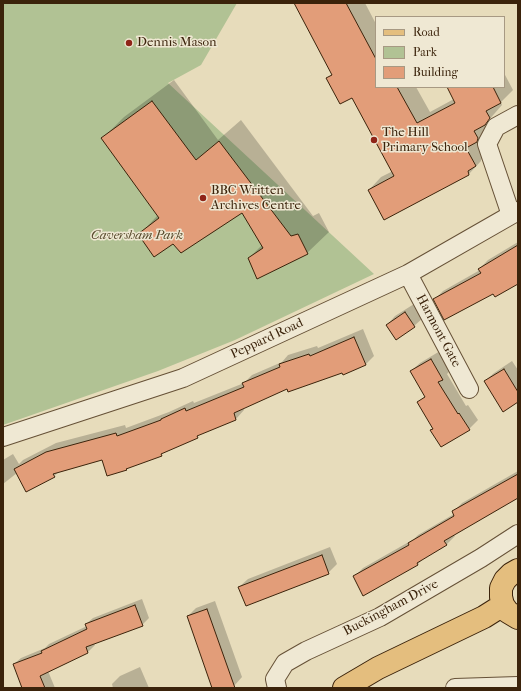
<!DOCTYPE html>
<html>
<head>
<meta charset="utf-8">
<style>
  body { margin:0 }
  #map { position:relative; width:521px; height:691px; overflow:hidden; background:#e7dcbb; font-family:"IM FELL French Canon",serif }
  canvas { display:block }
  .frame { position:absolute; inset:0; border:4px solid #3b230b; pointer-events:none }
  .legend { position:absolute; left:375px; top:16px; width:130px; height:72px; box-sizing:border-box; background:#efe8d3; border:1px solid #a79983; margin:0; padding:5px 7px; list-style:none; font-size:12px; color:#3b230b }
  .legend li { display:flex; align-items:center; gap:8px; height:20px }
  .legend b { width:20px; border:1px solid #a79983 }
</style>
</head>
<body>
<div id="map">
<canvas width="521" height="691"></canvas>
<div class="frame"></div>
<ul class="legend">
<li><b style="height:5px;background:#e4be7e"></b>Road</li>
<li><b style="height:11px;background:#b1c294"></b>Park</li>
<li><b style="height:11px;background:#e29d79"></b>Building</li>
</ul>
</div>
<script>
const ctx = document.querySelector('canvas').getContext('2d');
ctx.lineJoin = 'round';
function paint(path, color) { ctx.fillStyle = color; ctx.fill(path, 'evenodd'); }
const poly = rows => new Path2D(rows.map(r => 'M' + r).join(''));
function stroke(path, color, width, dash) { ctx.strokeStyle = color; ctx.lineWidth = width; ctx.lineCap = dash ? 'butt' : 'round'; ctx.setLineDash(dash || []); ctx.stroke(path); }
function drawText(font, color, halo, rows, align = 'center') {
  ctx.font = font + ' "IM FELL French Canon",serif'; ctx.lineWidth = 3; ctx.setLineDash([]); ctx.textBaseline = 'middle'; ctx.strokeStyle = halo; ctx.fillStyle = color; for (const [text, x, y, turn = 0] of rows) {
    ctx.save(); ctx.translate(x, y); ctx.rotate((+turn || 0) * Math.PI / 180); ctx.textAlign = isNaN(turn) ? turn : align; if (halo) ctx.strokeText(text, 0, 0); ctx.fillText(text, 0, 0); ctx.restore();
  }
}
const green = poly([
  [3,3,237,3,201,65,168,83,374,274,235,340,158,371,3,425]
]);
const shadow = poly([
  [295,3,365,3,376,24,376,87,416,87,430,112,454,99,448,87,504,87,504,73,513,90,501,102,502,105,488,121,490,125,489,129,480,138,488,153,481,160,481,161,469,174,369,190,381,177,393,171,352,96,327,78,333,73],
  [174,80,218,140,241,120,313,216,319,213,329,232,307,253,249,258,262,245,243,211,173,242,140,234,158,215,103,138,124,117],
  [518,242,518,282,493,292,435,299,443,291,480,270,479,269,488,260],
  [414,304,423,318,414,326,387,325,395,316],
  [363,329,374,356,366,364,288,388,243,407,244,410,236,419,201,433,197,437,165,451,161,455,129,467,126,469,103,459,59,472,54,476,17,473,3,484,3,460,13,454,19,464,23,460,56,443,125,425,126,428,169,412,193,401,194,403,244,383,252,375,282,362,288,355,317,346,318,348],
  [440,351,451,370,447,374,466,406,468,405,478,420,469,429,434,428,418,402,425,396,411,371,420,363],
  [512,361,518,370,518,401,485,381,494,373],
  [518,471,518,497,453,534,455,536,446,545,425,557,418,564,364,594,354,577,363,568,414,539,418,535,454,514,453,512,462,503],
  [330,547,337,564,328,573,239,587,248,579],
  [142,599,149,618,142,625,94,643,95,645,88,652,48,671,55,688,23,688,14,664,21,658,45,648,49,644,87,626,86,624,93,618],
  [215,601,242,677,234,686,228,688,213,688,188,616,196,608],
  [140,667,149,688,113,688,112,684,120,676]
]);
const building = poly([
  [294,3,346,3,376,59,376,87,397,87,417,123,455,103,447,87,493,87,501,103,486,111,490,118,485,125,474,131,478,138,477,142,466,148,476,166,468,171,469,175,384,220,368,190,394,176,352,98,340,104,326,78,332,75,294,3],
  [152,101,196,160,219,141,291,236,298,234,308,254,257,279,248,258,263,248,242,213,181,253,173,244,154,257,138,234,159,218,101,138,152,101],
  [518,245,518,284,495,297,493,294,444,320,433,299,481,273,478,269,518,245],
  [405,312,415,327,396,340,386,325,405,312],
  [354,337,366,365,343,375,342,373,288,392,287,389,234,413,236,420,197,436,198,438,161,454,162,456,126,469,127,470,107,476,102,460,53,474,55,477,26,492,14,469,46,452,116,433,117,436,161,420,161,419,185,408,186,411,244,387,242,383,280,367,279,364,309,354,310,356,354,337],
  [431,359,443,380,438,382,458,414,459,413,470,430,441,447,430,430,433,429,417,402,425,397,410,371,431,359],
  [504,369,518,392,518,402,503,412,484,381,504,369],
  [518,474,518,498,444,541,447,545,417,563,418,565,363,596,353,576,409,545,408,543,454,516,452,511,518,474],
  [322,555,329,574,246,606,238,587,322,555],
  [135,605,143,626,86,647,88,653,40,676,45,688,22,688,13,664,42,653,41,651,87,629,85,624,135,605],
  [207,609,235,688,212,688,187,616,207,609]
]);
const minor = poly([
  [511,215,487,144,496,127,518,115],
  [408,274,469,389],
  [3,437,183,378,408,274,518,211],
  [277,688,275,679,285,663,306,651,380,617,481,558,518,534],
  [455,688,518,686]
]);
const major = poly([
  [518,570,511,574,505,580,501,588,501,597,503,605,508,612,518,618],
  [344,688,378,668,484,617,503,605]
]);
const markers = [
  [129,43,4,"#8f2418"],
  [374,140,4,"#8f2418"],
  [203,198,4,"#8f2418"]
];
const poiNames = [
  ["Dennis Mason",137,43],
  ["The Hill",382,133],
  ["Primary School",382,148],
  ["BBC Written",211,191],
  ["Archives Centre",211,206]
];
const parkNames = [
  ["Caversham Park",137,236]
];
const streetNames = [
  ["Harmont Gate",438,331,62],
  ["Peppard Road",267,339,-25],
  ["Buckingham Drive",391,608,-28]
];
paint(green, '#b1c294');
paint(shadow, '#0003');
paint(building, '#e29d79');
stroke(building, '#3b230b', 1);
stroke(minor, '#665137', 20);
stroke(major, '#3b230b', 24);
stroke(minor, '#efe8d3', 18);
stroke(major, '#e4be7e', 22);
for (const [x, y, r, color] of markers) { const dot = new Path2D(); dot.arc(x, y, r, 0, 2 * Math.PI); ctx.fillStyle = color; ctx.fill(dot); stroke(dot, '#efe8d3', 1.5); }
drawText('13px', '#3b230b', '#efe8d3', poiNames, 'left');
drawText('italic 13px', '#584b2d', '#efe8d3', parkNames);
drawText('13px', '#3b230b', '#efe8d3', streetNames);
</script>
</body>
</html>
